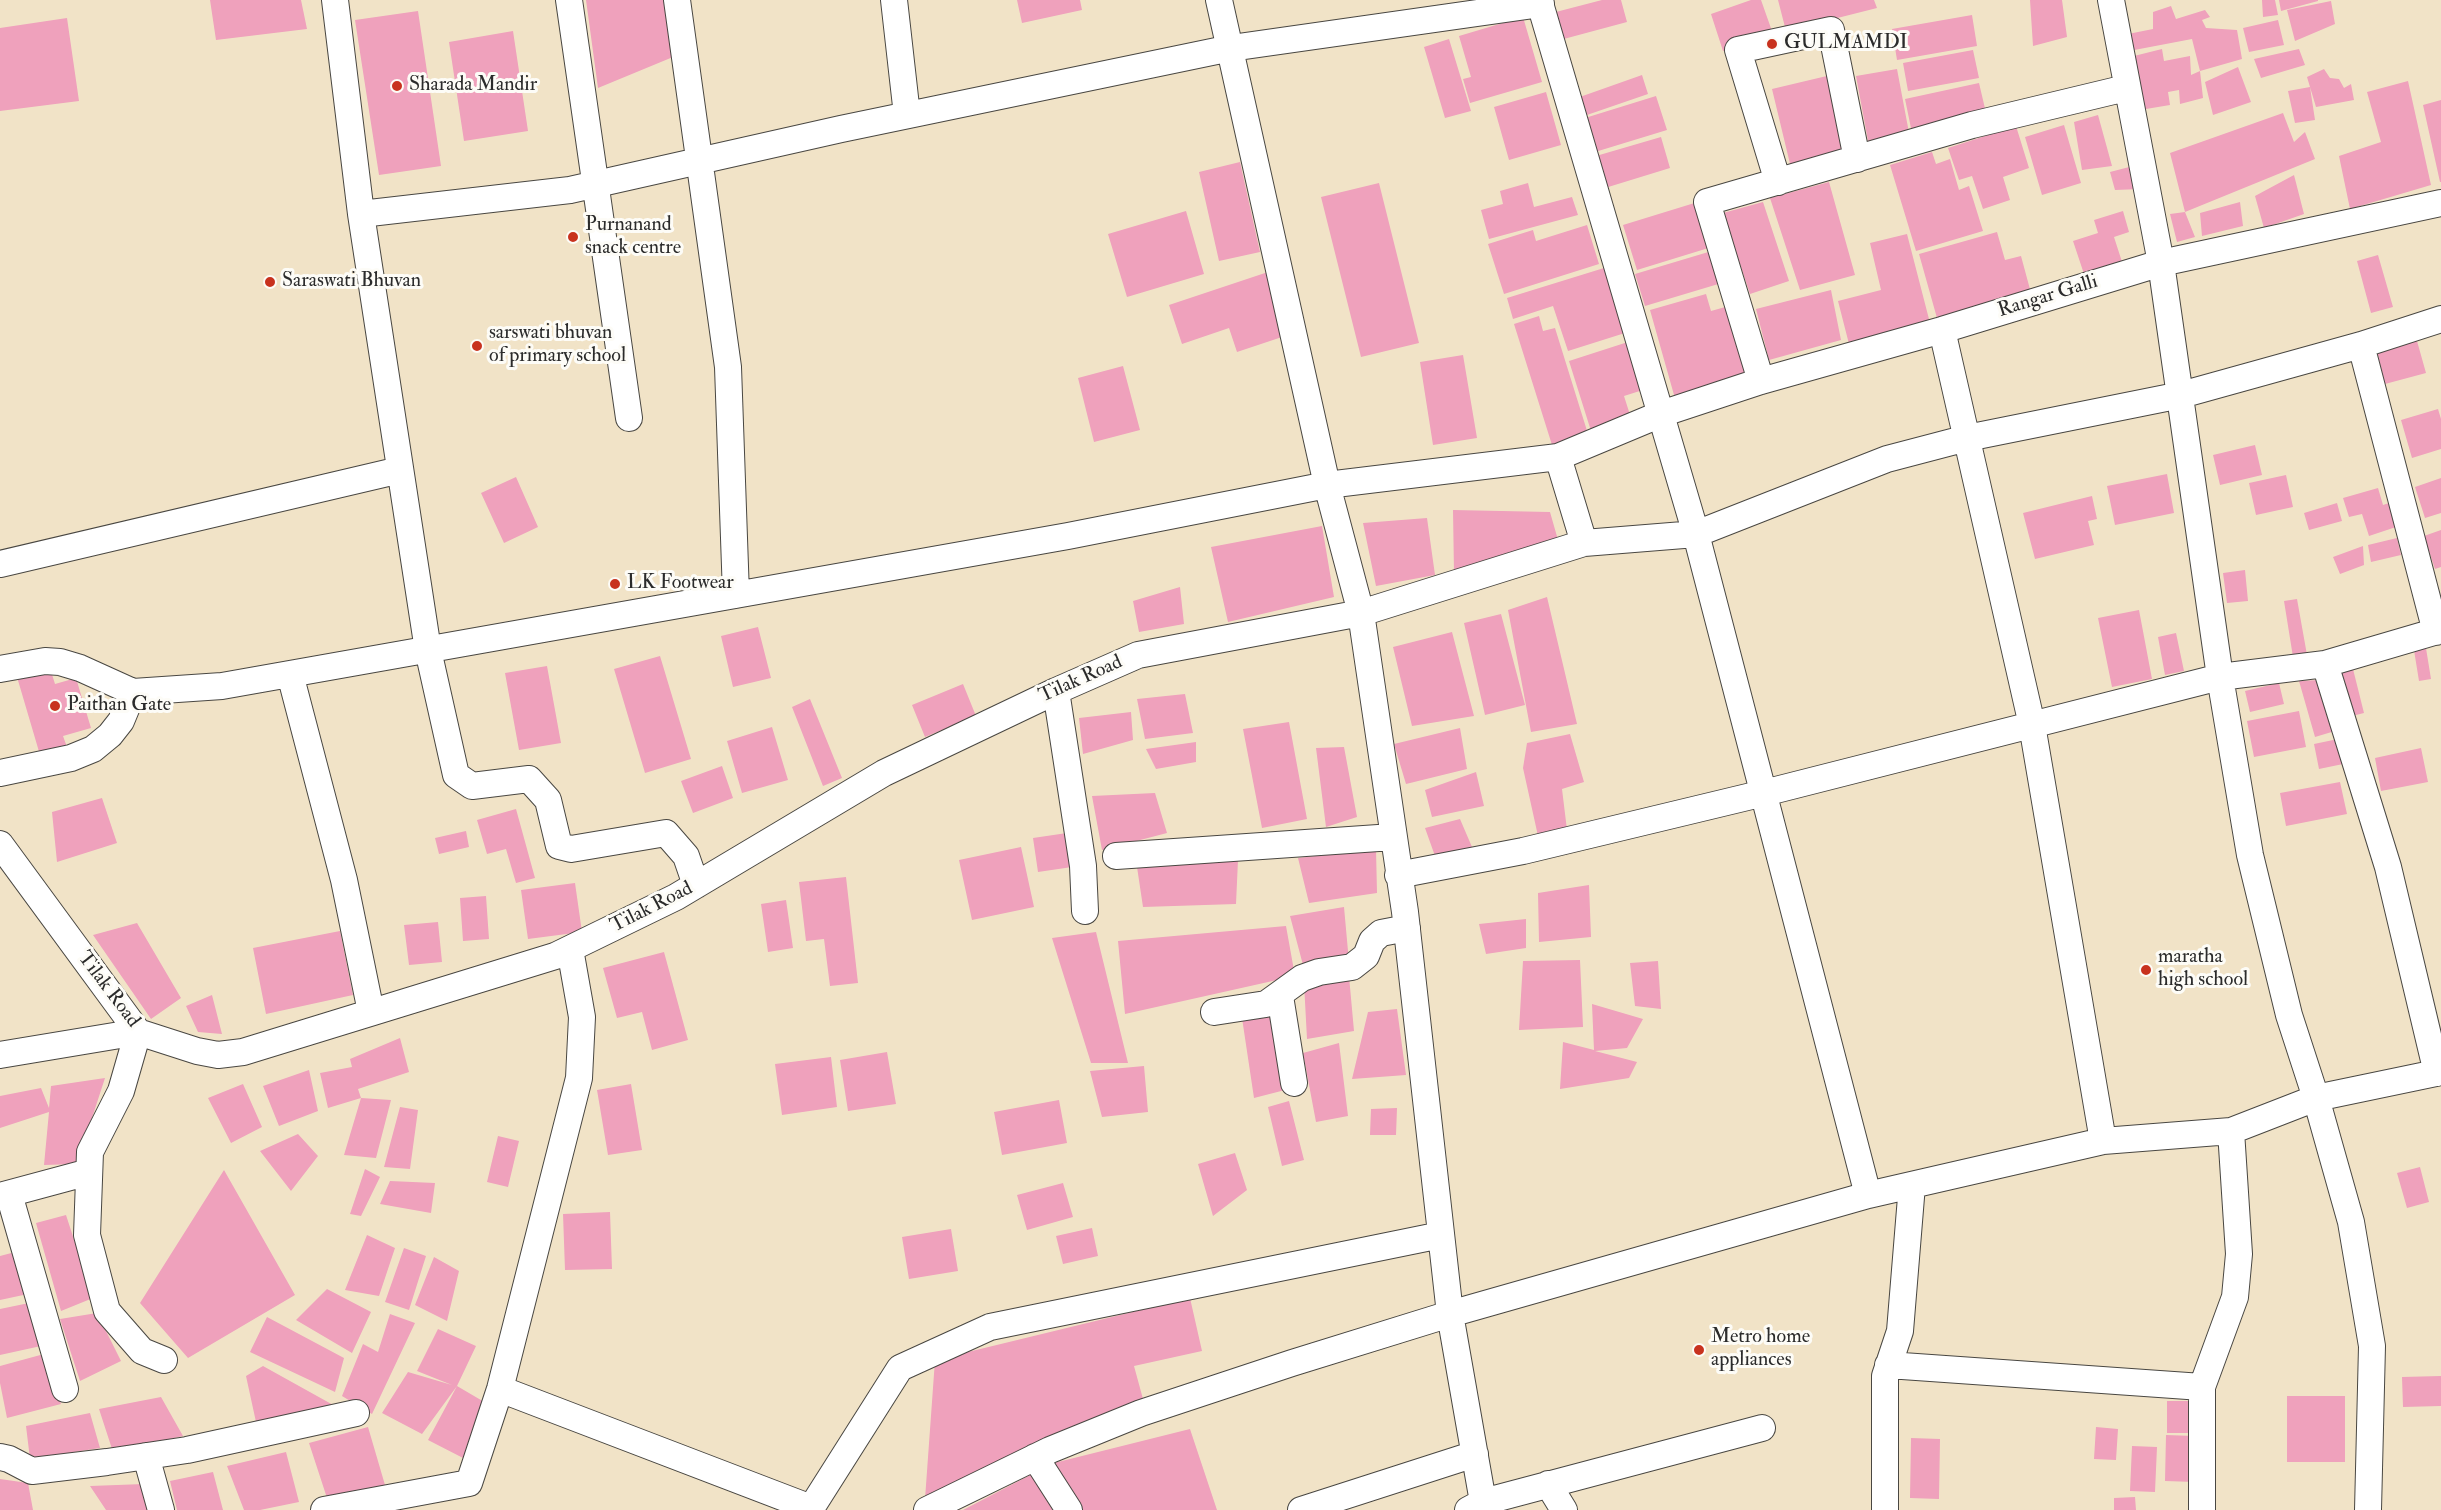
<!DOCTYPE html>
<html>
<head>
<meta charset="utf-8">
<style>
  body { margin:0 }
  canvas { display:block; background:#f1e3c7 }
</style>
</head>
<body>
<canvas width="2441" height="1510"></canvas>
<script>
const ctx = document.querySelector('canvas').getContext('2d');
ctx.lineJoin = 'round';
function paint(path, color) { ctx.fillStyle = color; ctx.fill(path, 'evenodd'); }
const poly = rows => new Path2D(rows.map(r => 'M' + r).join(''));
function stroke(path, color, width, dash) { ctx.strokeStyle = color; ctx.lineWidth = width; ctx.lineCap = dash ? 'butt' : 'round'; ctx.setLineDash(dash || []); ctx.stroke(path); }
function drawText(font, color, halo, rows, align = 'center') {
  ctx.font = font + ' "IM FELL Double Pica",serif'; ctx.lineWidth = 6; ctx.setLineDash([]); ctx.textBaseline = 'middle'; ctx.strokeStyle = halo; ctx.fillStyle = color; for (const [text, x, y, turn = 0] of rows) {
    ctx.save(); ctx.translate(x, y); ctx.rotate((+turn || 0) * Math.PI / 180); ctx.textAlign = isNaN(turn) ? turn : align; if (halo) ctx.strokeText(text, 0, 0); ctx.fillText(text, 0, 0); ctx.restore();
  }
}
const building = poly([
  [210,0,301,0,307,29,216,40],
  [586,0,664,0,673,57,598,88],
  [1017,0,1080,0,1082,10,1022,23],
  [1602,0,1621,0,1627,22,1560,40,1552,13],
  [1751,0,1761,0,1773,34,1723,51,1711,14],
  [1778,0,1874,0,1877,8,1786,31],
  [2030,0,2062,0,2067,37,2033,46],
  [2262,0,2275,0,2278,15,2263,17],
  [2279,0,2318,0,2318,1,2281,11],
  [2331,1,2335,24,2295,41,2287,10],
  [2171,6,2176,19,2205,10,2210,17,2202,20,2206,28,2237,30,2242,59,2200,71,2192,39,2129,51,2128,34,2153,29,2153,12],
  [418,11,441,166,379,175,355,20],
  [1972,15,1977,46,1897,60,1892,29],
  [1523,17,1542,82,1470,103,1463,79,1471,77,1459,36],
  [67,18,79,101,0,111,0,28],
  [2278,20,2284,45,2249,52,2243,28],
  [513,31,528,131,464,141,449,42],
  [1449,39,1471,111,1445,118,1424,47],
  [2162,49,2164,61,2190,56,2191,75,2200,71,2203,98,2180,104,2179,90,2168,92,2170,105,2140,110,2130,57],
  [2299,49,2305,65,2261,78,2254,59],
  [1973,50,1979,78,1908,91,1903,63],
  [2238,67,2251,102,2213,115,2205,82],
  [1897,69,1910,138,1869,146,1856,76],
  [2324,69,2330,78,2339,79,2344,88,2351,84,2354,100,2316,107,2310,87,2315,120,2295,123,2288,91,2310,87,2307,77],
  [1642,75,1648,94,1584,116,1577,98],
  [1831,75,1850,154,1791,168,1772,89],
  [2408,81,2431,185,2350,209,2339,156,2381,142,2367,92],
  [1979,83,1987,117,1912,133,1905,99],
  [1546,92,1561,145,1509,160,1494,107],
  [1656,96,1667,130,1595,152,1585,118],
  [2441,100,2441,182,2440,182,2423,105],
  [2283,113,2294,142,2305,132,2315,159,2185,212,2170,153],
  [2098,115,2112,166,2082,170,2074,122],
  [2064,125,2081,183,2042,195,2025,137],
  [2016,126,2029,168,2003,177,2010,200,1983,209,1972,176,1959,180,1948,148],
  [1661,137,1670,168,1605,188,1596,156],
  [1932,152,1936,164,1950,159,1959,190,1969,186,1983,231,1916,251,1890,165],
  [1240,162,1260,252,1219,261,1199,172],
  [2137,165,2141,189,2115,190,2110,172],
  [2294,175,2304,214,2264,228,2255,196],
  [1829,182,1855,275,1800,290,1770,198],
  [1379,183,1419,343,1361,357,1321,197],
  [1528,183,1534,207,1572,197,1578,215,1489,239,1481,210,1503,204,1500,191],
  [1701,201,1715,246,1637,270,1623,225],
  [1763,202,1789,281,1750,294,1723,213],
  [2240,202,2243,226,2202,236,2200,213],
  [1186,211,1204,274,1127,297,1108,234],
  [2123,211,2129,232,2114,237,2123,265,2085,277,2073,241,2098,233,2094,220],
  [2185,212,2195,237,2177,242,2170,214],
  [1587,225,1599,264,1504,294,1488,244,1533,230,1536,241],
  [1997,232,2005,260,2021,256,2031,293,1937,318,1919,254],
  [1907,234,1930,323,1849,344,1838,301,1881,290,1870,243],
  [1715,250,1725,282,1645,306,1635,274],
  [2378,255,2393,307,2371,313,2357,261],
  [1604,268,1625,333,1568,351,1553,306,1513,319,1507,298],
  [1268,272,1288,335,1237,352,1229,328,1182,344,1169,305],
  [1831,290,1841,340,1769,360,1756,309],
  [1706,294,1711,311,1736,304,1757,380,1676,402,1650,310],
  [1539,316,1543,331,1555,328,1588,434,1552,445,1514,324],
  [1631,341,1646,389,1624,396,1631,418,1591,431,1569,361],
  [2417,341,2426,373,2385,384,2377,352],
  [1463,355,1477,438,1433,445,1420,362],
  [1123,366,1140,430,1094,442,1078,378],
  [2438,409,2441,419,2441,449,2412,458,2401,420],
  [2255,445,2262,475,2220,485,2213,455],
  [2167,474,2174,513,2115,525,2107,486],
  [2286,475,2293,507,2256,515,2249,483],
  [516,477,538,527,504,543,481,493],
  [2441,478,2441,513,2425,518,2415,487],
  [2378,488,2383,505,2392,502,2399,526,2369,536,2362,514,2349,517,2343,498],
  [2092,496,2097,519,2088,521,2094,545,2035,559,2023,513],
  [2337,503,2342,521,2309,530,2304,513],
  [1453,510,1550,512,1558,540,1454,573],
  [1427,518,1435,575,1376,586,1363,523],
  [1322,526,1334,597,1228,622,1211,547],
  [2441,530,2441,567,2435,569,2424,536],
  [2397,538,2401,555,2371,562,2368,545],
  [2363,546,2364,565,2340,574,2333,557],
  [2245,570,2248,601,2227,603,2223,573],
  [1180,587,1184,624,1139,632,1133,601],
  [1547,597,1577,724,1531,732,1508,610],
  [2297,599,2307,655,2293,657,2284,601],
  [2139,610,2152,679,2112,687,2098,618],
  [1501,614,1525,705,1485,715,1464,623],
  [758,627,771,678,733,687,721,636],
  [1452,632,1474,716,1412,726,1393,647],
  [2176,633,2184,671,2165,675,2158,637],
  [2425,642,2431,679,2419,681,2413,644],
  [660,656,691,759,645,773,614,669],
  [2352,665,2364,713,2352,716,2340,667],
  [547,666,561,743,519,750,505,673],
  [50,668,55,684,76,678,91,728,63,736,67,747,40,755,17,677],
  [2320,680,2335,731,2315,737,2299,681],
  [2279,683,2284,704,2250,712,2245,691],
  [963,684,976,716,925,737,912,705],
  [1185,694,1193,733,1145,739,1137,699],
  [810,699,842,778,823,786,792,707],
  [2299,711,2306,747,2254,757,2247,721],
  [1131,712,1133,740,1083,754,1079,718],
  [1289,722,1307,819,1262,828,1243,729],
  [772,727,788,780,742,793,727,741],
  [1460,728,1467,769,1406,784,1394,744],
  [1570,734,1584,782,1562,789,1567,830,1538,836,1523,768,1527,743],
  [2338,739,2343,764,2319,769,2314,744],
  [1196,742,1196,762,1156,769,1146,749],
  [1344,747,1357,817,1326,827,1316,748],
  [2421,748,2428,782,2381,791,2375,758],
  [722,766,733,798,693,813,681,781],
  [1476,772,1484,806,1432,817,1425,790],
  [2340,782,2347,814,2286,826,2280,793],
  [1155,793,1167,833,1102,850,1092,796],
  [102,798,117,843,57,862,52,812],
  [516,809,535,878,516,883,506,849,487,854,477,820],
  [1460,819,1472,847,1435,856,1425,828],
  [466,831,469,847,439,854,435,838],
  [1067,833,1072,867,1038,872,1033,838],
  [1021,847,1034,907,972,920,959,860],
  [1376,849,1377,893,1309,903,1298,858],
  [1238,860,1236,904,1143,907,1137,867],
  [846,877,858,983,830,986,824,939,806,941,799,882],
  [575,883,582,932,528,939,521,890],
  [1589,885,1591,937,1539,942,1538,893],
  [486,896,489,939,463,941,460,898],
  [786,900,793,948,768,952,761,904],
  [1344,907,1349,962,1303,965,1290,916],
  [1526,919,1526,948,1486,954,1479,924],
  [438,922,442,962,409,965,404,925],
  [137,923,181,998,151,1019,93,935],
  [1286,926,1295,976,1125,1014,1118,941],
  [340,931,353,995,266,1014,253,948],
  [1096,932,1128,1063,1091,1063,1052,938],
  [664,952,688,1040,652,1050,642,1012,617,1018,603,968],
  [1580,960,1583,1027,1519,1030,1523,961],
  [1658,961,1661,1009,1635,1006,1630,963],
  [1349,976,1354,1031,1307,1039,1304,983],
  [212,995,222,1034,198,1032,186,1006],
  [1592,1004,1643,1019,1627,1048,1595,1051,1637,1062,1629,1078,1560,1089,1563,1042,1594,1050],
  [1397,1009,1406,1075,1352,1079,1368,1012],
  [1270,1014,1289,1089,1254,1098,1242,1018],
  [400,1038,409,1072,358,1089,361,1098,328,1108,320,1073,352,1067,350,1059],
  [1339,1043,1348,1116,1316,1122,1303,1053],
  [887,1052,896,1104,848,1111,840,1060],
  [831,1057,837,1107,782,1115,775,1064],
  [1144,1066,1148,1112,1102,1117,1090,1071],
  [309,1070,318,1111,279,1126,263,1086],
  [105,1078,77,1164,44,1165,49,1112,0,1128,0,1096,41,1088,49,1108,51,1086],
  [243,1084,262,1127,231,1143,208,1098],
  [631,1084,642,1150,608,1155,597,1090],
  [361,1098,391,1100,376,1158,344,1155],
  [1059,1100,1067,1143,1002,1155,994,1112],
  [1289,1101,1304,1160,1282,1166,1268,1107],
  [400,1107,418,1110,410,1169,384,1167],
  [1397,1108,1396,1135,1370,1135,1371,1109],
  [298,1134,318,1156,291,1191,260,1151],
  [498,1136,519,1141,508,1187,487,1182],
  [1235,1153,1247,1190,1213,1216,1198,1164],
  [2420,1167,2429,1202,2407,1208,2397,1173],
  [365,1169,380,1177,361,1216,350,1214],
  [224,1170,295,1295,188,1358,140,1303],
  [390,1181,435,1183,431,1213,380,1204],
  [1063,1183,1073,1217,1027,1230,1017,1195],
  [610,1212,612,1269,565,1270,563,1214],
  [66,1215,93,1298,61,1311,36,1223],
  [1092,1228,1098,1256,1063,1264,1056,1236],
  [951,1229,958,1271,909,1279,902,1237],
  [367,1235,395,1248,379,1296,345,1290],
  [404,1248,426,1256,409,1310,385,1302],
  [19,1251,28,1294,0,1300,0,1256],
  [434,1257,459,1271,447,1321,415,1305],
  [327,1289,371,1312,352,1353,296,1320],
  [1190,1298,1202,1351,1134,1366,1143,1399,925,1499,935,1360],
  [29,1303,41,1346,0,1355,0,1309],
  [97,1313,121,1361,80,1381,60,1319],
  [390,1314,415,1323,372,1414,342,1396,363,1344,378,1352],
  [267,1317,344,1358,335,1392,250,1352],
  [438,1329,476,1346,457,1386,486,1403,465,1459,428,1440,457,1386,422,1434,382,1413,408,1372,452,1385,417,1371],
  [44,1354,61,1404,7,1418,0,1383,0,1366],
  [263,1366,335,1406,256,1422,246,1376],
  [2441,1376,2441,1406,2403,1407,2402,1377],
  [2287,1396,2345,1396,2345,1462,2287,1462],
  [161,1397,183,1436,113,1452,99,1409],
  [2167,1401,2194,1401,2194,1433,2167,1433],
  [90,1413,100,1448,30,1459,26,1426],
  [368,1427,385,1485,327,1498,309,1443],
  [2096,1427,2118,1429,2116,1460,2094,1459],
  [1190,1429,1217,1510,1079,1510,1050,1464],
  [2166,1435,2194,1436,2195,1482,2165,1481],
  [1911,1438,1940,1439,1939,1499,1910,1498],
  [2132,1446,2157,1447,2155,1492,2130,1491],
  [286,1452,299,1502,260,1510,244,1510,227,1466],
  [213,1472,223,1510,177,1510,170,1481],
  [1036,1472,1063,1510,963,1510],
  [0,1479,28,1483,33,1510,0,1510],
  [144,1484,152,1510,106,1510,90,1486],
  [2135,1497,2136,1510,2114,1510,2114,1498]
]);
const minor = poly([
  [335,0,361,214,428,650,456,775,472,786,529,779,548,800,559,846,571,849,666,833,686,856,696,885],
  [569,0,629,418],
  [677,0,728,367,736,595],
  [894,0,907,115],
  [1219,0,1327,485,1361,613,1405,912,1450,1314,1483,1502,1468,1510],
  [1539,0,1696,534,1868,1195],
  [2111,0,2161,263,2220,677,2250,855,2289,1015,2316,1098,2351,1222,2372,1346,2368,1510],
  [1778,182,1738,50,1831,30,1857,159],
  [361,214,570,190,841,129,1231,48,1541,4],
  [1942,330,2032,725,2103,1141],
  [2361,345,2436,632],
  [1761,381,1707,202,1972,125,2126,88],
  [1558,457,1584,543],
  [0,564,400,470],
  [2325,664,2388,867,2437,1073],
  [0,669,45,661,60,662,80,668,133,692,222,686,1068,536,1327,485,1558,457,1661,414,1761,381,1942,330,2161,263,2441,203],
  [290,674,344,880,371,1012],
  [1056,691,1083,866,1085,911],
  [0,773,71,758,93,749,110,735,121,721,133,692],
  [0,844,138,1032,197,1051,218,1055,243,1052,555,956,676,897,884,773,1056,691,1138,655,1361,613,1584,543,1696,534,1887,459,1967,438,2181,395,2361,345,2441,319],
  [1116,856,1393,837],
  [1398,875,1523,851,1764,793,2220,677,2325,664,2441,630],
  [1280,996,1294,1083],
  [1214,1012,1266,1004,1302,978,1319,972,1352,967,1366,956,1372,941,1381,933,1407,928],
  [0,1055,138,1032,121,1091,90,1152,87,1235,107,1311,142,1351,164,1360],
  [9,1194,65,1389],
  [0,1196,89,1172],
  [1888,1365,2202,1387],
  [500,1389,811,1508],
  [146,1456,161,1510],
  [0,1457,9,1459,32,1471,107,1462,187,1450,356,1413],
  [1035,1457,1069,1510],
  [1548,1484,1564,1510],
  [1483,1502,1762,1428],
  [324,1510,469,1483,500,1389,579,1078,582,1017,570,949],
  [810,1510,900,1368,990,1327,1441,1235],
  [927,1510,1050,1450,1141,1413,1292,1363,1450,1314,1868,1195,2103,1141,2231,1131,2316,1098,2441,1072],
  [1301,1510,1475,1454],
  [1885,1510,1885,1376,1900,1331,1912,1185],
  [2202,1510,2202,1387,2235,1297,2239,1254,2231,1131]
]);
const markers = [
  [1772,44,6,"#c8321e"],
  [397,86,6,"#c8321e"],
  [573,237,6,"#c8321e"],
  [270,282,6,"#c8321e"],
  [477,346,6,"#c8321e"],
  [615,584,6,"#c8321e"],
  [55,706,6,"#c8321e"],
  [2146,970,6,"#c8321e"],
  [1699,1350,6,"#c8321e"]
];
const poiNames = [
  ["GULMAMDI",1784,44],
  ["Sharada Mandir",409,86],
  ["Purnanand",585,226],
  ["snack centre",585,249],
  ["Saraswati Bhuvan",282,282],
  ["sarswati bhuvan",489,334],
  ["of primary school",489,357],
  ["LK Footwear",627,584],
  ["Paithan Gate",67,706],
  ["maratha",2158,958],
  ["high school",2158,981],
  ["Metro home",1711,1338],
  ["appliances",1711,1361]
];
const streetNames = [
  ["Rangar Galli",2048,297,-17],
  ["Tilak Road",1081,680,-24],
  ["Tilak Road",652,908,-27],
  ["Tilak Road",108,990,53]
];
paint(building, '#efa1bc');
stroke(minor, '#494742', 28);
stroke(minor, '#fff', 26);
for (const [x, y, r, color] of markers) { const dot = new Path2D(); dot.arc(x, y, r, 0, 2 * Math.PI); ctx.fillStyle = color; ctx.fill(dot); stroke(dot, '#fdfcf7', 2); }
drawText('20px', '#2b2b2b', '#fdfcf7', poiNames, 'left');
drawText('20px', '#2b2b2b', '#fdfcf7', streetNames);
</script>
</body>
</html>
